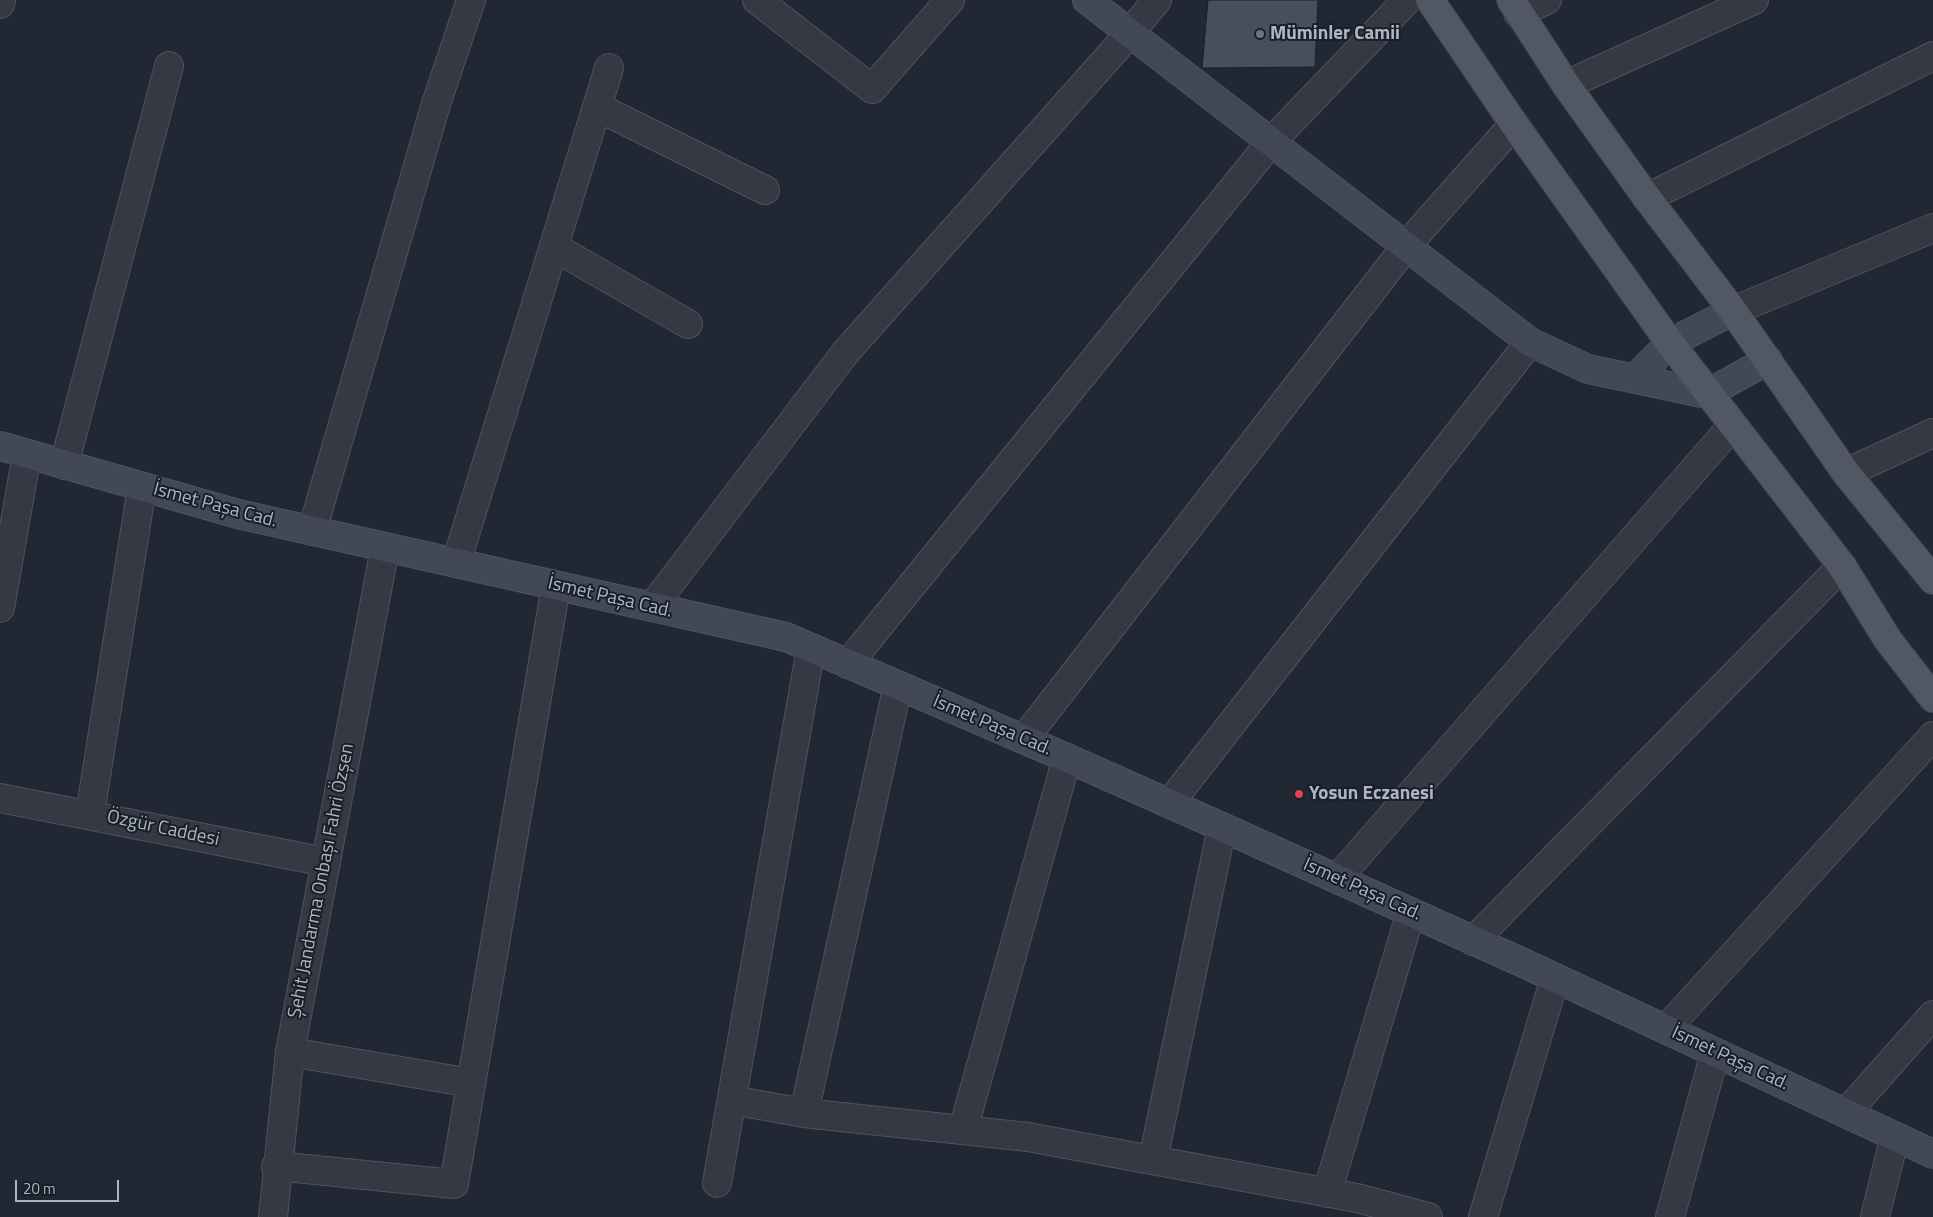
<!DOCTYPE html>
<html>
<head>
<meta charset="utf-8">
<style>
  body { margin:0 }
  #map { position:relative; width:1933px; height:1217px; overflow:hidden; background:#212733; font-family:"Titillium Web",sans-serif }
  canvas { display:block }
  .scale { position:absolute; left:15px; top:1180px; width:104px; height:22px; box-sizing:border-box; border:2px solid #aeb4c1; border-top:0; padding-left:6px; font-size:15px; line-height:18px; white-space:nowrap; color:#aeb4c1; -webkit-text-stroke:4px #191f29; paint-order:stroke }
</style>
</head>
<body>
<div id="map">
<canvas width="1933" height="1217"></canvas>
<div class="scale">20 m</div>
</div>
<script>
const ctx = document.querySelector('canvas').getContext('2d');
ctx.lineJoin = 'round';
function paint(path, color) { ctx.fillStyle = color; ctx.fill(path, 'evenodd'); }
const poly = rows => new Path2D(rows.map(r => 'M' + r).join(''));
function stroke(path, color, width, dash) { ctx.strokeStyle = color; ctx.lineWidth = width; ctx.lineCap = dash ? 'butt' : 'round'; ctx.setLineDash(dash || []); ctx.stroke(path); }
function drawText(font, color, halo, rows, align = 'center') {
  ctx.font = font + ' "Titillium Web",sans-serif'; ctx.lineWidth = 4; ctx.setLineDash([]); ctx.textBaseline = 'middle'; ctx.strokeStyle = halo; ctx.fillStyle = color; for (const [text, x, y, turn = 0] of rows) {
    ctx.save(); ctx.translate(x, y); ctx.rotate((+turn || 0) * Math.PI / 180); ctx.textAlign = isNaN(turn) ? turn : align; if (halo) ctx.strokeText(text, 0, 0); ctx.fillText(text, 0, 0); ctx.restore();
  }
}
const building = poly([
  [1208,0,1318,0,1315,67,1202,68,1208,0]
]);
const minor = poly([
  [757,0,872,89,950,0],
  [0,4,1,0],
  [1518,13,1547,0],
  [1566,85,1754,0],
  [597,107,765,190],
  [1647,198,1933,56],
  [554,247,688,324],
  [1733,311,1933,228],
  [64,465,169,66],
  [1846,473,1933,433],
  [312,531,436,104,471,0],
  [456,563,609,68],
  [652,607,845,353,1130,33,1157,0],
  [0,608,27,454],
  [848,664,1271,142,1407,0],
  [1024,739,1407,245,1514,124],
  [0,798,326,862],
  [1169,804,1530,342],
  [90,814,142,487],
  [1337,879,1733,425],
  [1473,941,1842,566],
  [1666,1029,1933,736],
  [290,1052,471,1083],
  [732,1100,804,1113,1028,1137,1357,1198,1428,1217],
  [804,1113,898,685],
  [1846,1113,1933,1015],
  [963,1130,1067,758],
  [1153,1160,1222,827],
  [276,1166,454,1184,556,586],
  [717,1183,811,648],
  [1327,1193,1411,912],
  [1483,1217,1555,978],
  [1670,1217,1715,1053]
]);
const tertiary = poly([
  [273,1217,290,1052,385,548],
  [1875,1217,1895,1136]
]);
const secondary = poly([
  [1087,0,1530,342,1588,369,1707,394,1768,360],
  [1634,379,1670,343,1733,311],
  [0,446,238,514,786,637,1067,758,1222,827,1519,961,1933,1154]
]);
const primary = poly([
  [1430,0,1514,124,1670,343,1842,566,1888,640,1933,698],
  [1511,0,1566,85,1647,198,1733,311,1846,473,1933,580]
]);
const markers = [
  [1260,34,5,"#6b7280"],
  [1299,794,5,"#e0444e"]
];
const poiNames = [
  ["Müminler Camii",1270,34],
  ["Yosun Eczanesi",1309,794]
];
const streetNames = [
  ["İsmet Paşa Cad.",215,506,15],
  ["İsmet Paşa Cad.",610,598,13],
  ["İsmet Paşa Cad.",992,726,23],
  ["Özgür Caddesi",163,829,12],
  ["Şehit Jandarma Onbaşı Fahri Özşen",322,881,-79],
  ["İsmet Paşa Cad.",1362,890,24],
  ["İsmet Paşa Cad.",1730,1059,25]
];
paint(building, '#474e5d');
stroke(building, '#1b212b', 1);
stroke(minor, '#4e545f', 30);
stroke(tertiary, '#4e545f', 30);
stroke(secondary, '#4e545f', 30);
stroke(primary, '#3d434e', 30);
stroke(minor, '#343944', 28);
stroke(tertiary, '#343944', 28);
stroke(secondary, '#424857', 28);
stroke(primary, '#515864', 28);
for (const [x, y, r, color] of markers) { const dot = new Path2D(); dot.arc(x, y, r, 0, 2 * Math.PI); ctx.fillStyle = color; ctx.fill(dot); stroke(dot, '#191f29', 2); }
drawText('bold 19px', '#aeb4c1', '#191f29', poiNames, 'left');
drawText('19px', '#aeb4c1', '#191f29', streetNames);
</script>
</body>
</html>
